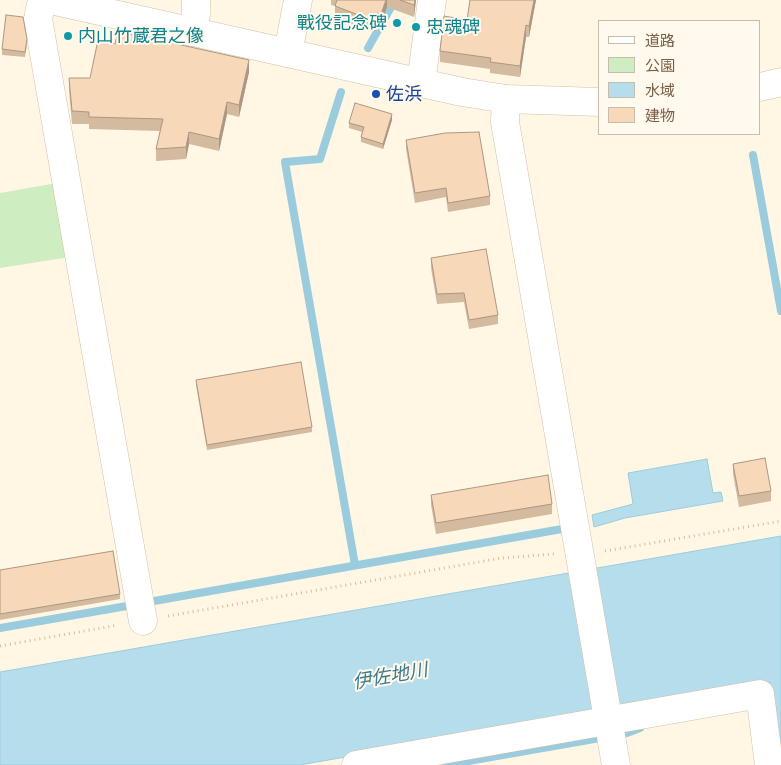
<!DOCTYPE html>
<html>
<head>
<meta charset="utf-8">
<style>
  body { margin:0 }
  #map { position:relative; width:781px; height:765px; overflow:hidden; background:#fff7e4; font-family:Lato,"Noto Sans JP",sans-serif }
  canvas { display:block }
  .legend { position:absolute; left:598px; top:20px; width:162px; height:115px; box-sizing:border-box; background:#fffaed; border:1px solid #cabcaa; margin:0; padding:6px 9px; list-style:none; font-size:15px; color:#7a5e46 }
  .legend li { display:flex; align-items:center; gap:10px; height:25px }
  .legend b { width:25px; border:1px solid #cabcaa }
</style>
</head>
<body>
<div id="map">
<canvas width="781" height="765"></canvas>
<ul class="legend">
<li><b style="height:6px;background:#fff"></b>道路</li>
<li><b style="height:14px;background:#ceeec1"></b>公園</li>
<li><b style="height:14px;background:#b6ddeb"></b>水域</li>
<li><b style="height:14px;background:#f7d8b9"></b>建物</li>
</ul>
</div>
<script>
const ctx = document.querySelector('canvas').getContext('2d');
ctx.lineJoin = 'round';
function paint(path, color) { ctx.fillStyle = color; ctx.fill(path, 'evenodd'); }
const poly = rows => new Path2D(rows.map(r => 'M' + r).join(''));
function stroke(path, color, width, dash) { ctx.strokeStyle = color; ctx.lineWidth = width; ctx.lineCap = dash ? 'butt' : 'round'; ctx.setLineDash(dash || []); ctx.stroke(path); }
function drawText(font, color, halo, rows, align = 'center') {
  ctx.font = font + ' Lato,"Noto Sans JP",sans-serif'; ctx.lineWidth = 4; ctx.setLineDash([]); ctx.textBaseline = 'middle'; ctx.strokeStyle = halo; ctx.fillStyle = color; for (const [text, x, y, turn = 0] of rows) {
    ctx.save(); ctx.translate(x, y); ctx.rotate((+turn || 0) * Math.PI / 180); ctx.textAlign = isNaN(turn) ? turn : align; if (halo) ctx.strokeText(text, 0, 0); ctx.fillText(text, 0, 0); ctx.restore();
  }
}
const green = poly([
  [57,183,70,257,0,268,0,193]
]);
const water = poly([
  [707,459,713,493,721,492,723,501,625,518,594,527,592,515,633,504,628,473,707,459],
  [781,536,781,754,770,682,300,765,0,765,0,672,781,536]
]);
const stream = poly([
  [368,48,395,0],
  [341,92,320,159,285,162,355,565],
  [753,155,781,311],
  [154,601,562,529],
  [0,628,127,606],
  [627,733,640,728],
  [446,765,600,738]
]);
const path = poly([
  [605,551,781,521],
  [168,616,502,558,554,554],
  [0,646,118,625]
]);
const minor = poly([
  [42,0,38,19,143,621],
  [192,32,196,14,196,0],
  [288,53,298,0],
  [421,83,432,0],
  [506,99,505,122,616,765],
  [356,765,760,694,769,765]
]);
const tertiary = poly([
  [51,0,462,92,506,99,600,102],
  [760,87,781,82]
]);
const wall = poly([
  [331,0,416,0,414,17,387,7,381,25,377,24,374,32,335,18,335,6,331,5],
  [536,0,529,37,526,37,520,77,490,73,490,69,440,62,440,51,467,20],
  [27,45,25,57,2,55,2,49],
  [249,72,239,117,227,114,219,151,189,144,186,159,156,161,156,149,160,131,89,129,89,124,72,124,69,90,69,78,90,78],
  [392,120,383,149,361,142,361,137,362,132,349,128,349,123],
  [406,140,490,196,490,205,448,212,446,197,415,203,406,149],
  [431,258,498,315,498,324,469,329,464,302,437,304,431,268],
  [196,380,312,427,312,432,207,450,196,385],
  [733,464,771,491,771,501,739,507,733,474],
  [431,495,552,504,552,514,436,534,431,505],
  [0,570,120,594,120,599,0,620]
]);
const shadedWall = poly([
  [386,0,387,0,387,7,381,25,381,14],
  [415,0,416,0,414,17,414,5],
  [534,0,536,0,529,37,529,26],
  [377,13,377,24,374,32,374,21],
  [526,25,526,37,520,77,520,66],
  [249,60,249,72,239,117,239,105],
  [227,102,227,114,219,151,219,139],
  [392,114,392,120,383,149,383,144],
  [189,132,189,144,186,159,186,147]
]);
const building = poly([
  [337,0,386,0,381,14,377,13,374,21,335,6,337,0],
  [400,0,415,0,414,5,400,0],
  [470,0,534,0,529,26,526,25,520,66,490,62,491,58,440,51,444,16,467,20,470,0],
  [6,15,23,17,27,39,25,52,2,49,6,15],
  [118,31,249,60,239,105,227,102,219,139,189,132,186,147,156,149,163,119,89,117,89,112,72,111,69,78,90,78,98,40,115,44,118,31],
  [355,103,392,114,383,144,361,137,364,127,349,123,355,103],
  [479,132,490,196,448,203,446,188,415,193,406,140,445,133,479,132],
  [486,249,498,315,469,320,464,293,437,294,431,258,486,249],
  [301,362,312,427,207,445,196,380,301,362],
  [765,458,771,491,739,496,733,464,765,458],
  [548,475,552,504,436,523,431,495,548,475],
  [113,551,120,594,0,614,0,570,113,551]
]);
const markers = [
  [397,23,5,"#0f9aa8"],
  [416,27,5,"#0f9aa8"],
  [68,36,5,"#0f9aa8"],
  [376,94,5,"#1a4fb4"]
];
const cultureNames = [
  ["戰役記念碑",387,23,"right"],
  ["忠魂碑",426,27],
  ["内山竹蔵君之像",78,36]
];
const transitNames = [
  ["佐浜",386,94]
];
const waterNames = [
  ["伊佐地川",390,676,-10]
];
paint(green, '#ceeec1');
paint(water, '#b6ddeb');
stroke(water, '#9bccdd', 1);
stroke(stream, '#9bccdd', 8);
stroke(minor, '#d1bfa8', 29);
stroke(tertiary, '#d1bfa8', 29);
stroke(path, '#dcbb9b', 3, [1, 4]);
stroke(minor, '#fff', 28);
stroke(tertiary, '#fff', 28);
paint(wall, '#d4ba9f');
paint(shadedWall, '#ad9782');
paint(building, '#f7d8b9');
stroke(building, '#ad9782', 1);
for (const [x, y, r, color] of markers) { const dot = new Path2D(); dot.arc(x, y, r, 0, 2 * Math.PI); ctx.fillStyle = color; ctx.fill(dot); stroke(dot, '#fffaed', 2); }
drawText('18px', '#0d838f', '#fffaed', cultureNames, 'left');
drawText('18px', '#164399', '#fffaed', transitNames, 'left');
drawText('italic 19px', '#3d7a90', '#fffaed', waterNames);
</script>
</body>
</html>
